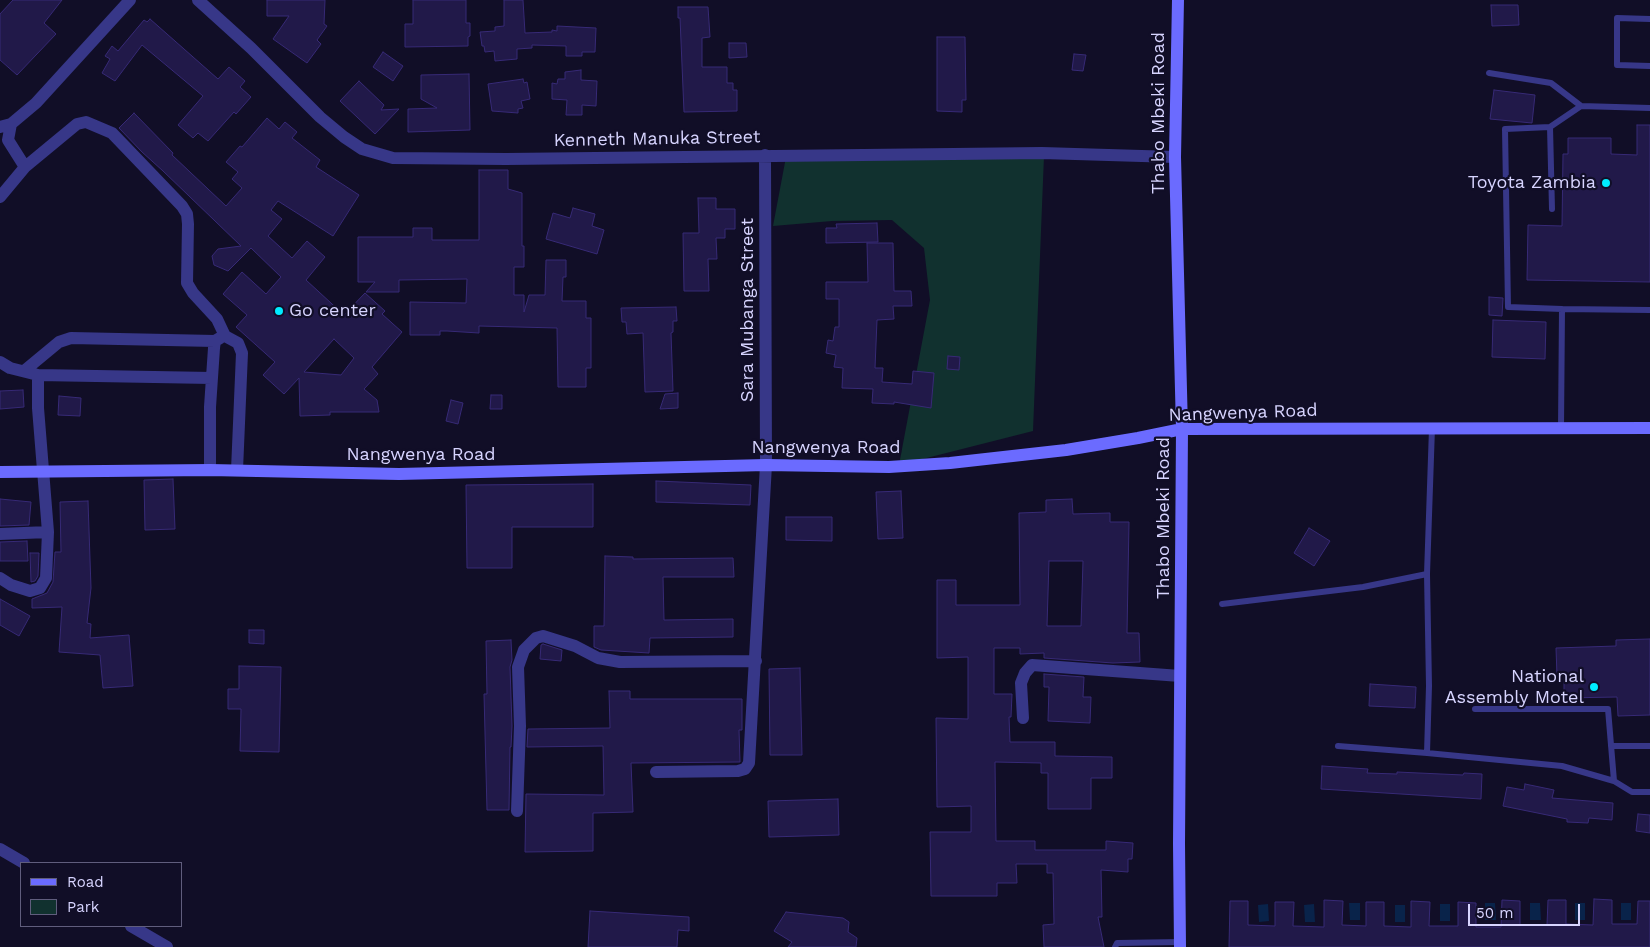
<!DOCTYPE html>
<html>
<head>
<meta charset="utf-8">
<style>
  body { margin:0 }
  #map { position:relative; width:1650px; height:947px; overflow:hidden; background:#110e27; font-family:"Work Sans",sans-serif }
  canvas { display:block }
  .legend { position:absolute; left:20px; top:862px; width:162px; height:65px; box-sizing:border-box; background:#110e27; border:1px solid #605d7d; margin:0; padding:6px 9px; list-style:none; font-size:15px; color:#d7d4ff }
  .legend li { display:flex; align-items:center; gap:10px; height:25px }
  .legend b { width:25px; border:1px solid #605d7d }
  .scale { position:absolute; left:1468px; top:904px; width:112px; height:22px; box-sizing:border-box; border:2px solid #d7d4ff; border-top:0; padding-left:6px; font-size:15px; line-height:18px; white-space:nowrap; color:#d7d4ff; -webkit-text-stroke:4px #110e27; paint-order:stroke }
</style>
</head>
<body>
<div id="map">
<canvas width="1650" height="947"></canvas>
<ul class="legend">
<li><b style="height:6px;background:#6b6bff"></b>Road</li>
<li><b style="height:14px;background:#11312f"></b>Park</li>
</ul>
<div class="scale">50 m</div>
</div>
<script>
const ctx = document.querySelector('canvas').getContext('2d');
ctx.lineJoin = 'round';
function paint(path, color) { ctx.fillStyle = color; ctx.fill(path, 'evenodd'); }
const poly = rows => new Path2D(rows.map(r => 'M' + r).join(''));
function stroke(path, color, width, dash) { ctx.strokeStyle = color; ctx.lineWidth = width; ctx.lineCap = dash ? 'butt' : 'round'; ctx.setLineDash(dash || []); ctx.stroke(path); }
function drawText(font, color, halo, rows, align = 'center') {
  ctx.font = font + ' "Work Sans",sans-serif'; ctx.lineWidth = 4.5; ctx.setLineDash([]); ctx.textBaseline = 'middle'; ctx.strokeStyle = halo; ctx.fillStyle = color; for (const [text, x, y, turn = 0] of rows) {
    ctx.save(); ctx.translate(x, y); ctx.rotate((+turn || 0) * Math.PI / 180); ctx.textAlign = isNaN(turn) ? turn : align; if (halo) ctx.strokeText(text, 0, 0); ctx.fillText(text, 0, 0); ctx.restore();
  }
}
const green = poly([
  [1044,156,1033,431,899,465,930,300,924,248,892,220,832,221,773,226,786,157]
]);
const water = poly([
  [1349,903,1360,903,1360,920,1350,920],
  [1485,903,1495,903,1496,920,1485,920],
  [1530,903,1540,903,1541,920,1530,920],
  [1575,903,1585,903,1585,920,1575,920],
  [1621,903,1631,903,1631,920,1621,920],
  [1268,904,1269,921,1259,922,1258,905],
  [1314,904,1315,922,1305,922,1304,905],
  [1440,904,1450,904,1450,921,1440,921],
  [1395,905,1405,905,1405,922,1395,922]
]);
const building = poly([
  [13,0,62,0,44,23,56,34,17,75,0,60,0,14,13,0],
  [267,0,325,0,324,24,327,26,317,40,321,44,307,63,273,39,289,16,267,16,267,0],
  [413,0,466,0,466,23,470,23,470,36,468,37,468,46,405,47,405,24,413,24,413,0],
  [504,0,523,0,525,33,552,32,552,30,557,31,557,26,596,28,595,52,582,52,582,56,566,56,566,46,532,45,532,48,517,49,517,59,495,61,494,51,485,52,484,46,482,46,480,32,495,31,495,27,504,26,504,0],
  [1491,5,1518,5,1519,25,1492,26,1491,5],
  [678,7,708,7,710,37,702,38,702,67,727,67,727,83,733,83,733,90,737,90,737,111,684,112,680,18,678,18,678,7],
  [150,19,218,79,229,67,245,81,240,87,251,97,236,114,234,112,208,141,198,133,193,138,178,125,203,96,142,45,115,81,102,73,110,59,105,56,112,46,118,51,144,20,147,22,150,19],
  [937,37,965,37,966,100,962,100,962,112,937,111,937,37],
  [729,43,746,43,747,57,729,58,729,43],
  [383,52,403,66,393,81,373,67,383,52],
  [1074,54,1086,55,1083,71,1072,70,1074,54],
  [581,70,581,80,597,81,596,106,582,105,582,115,566,115,567,100,552,99,552,83,557,84,558,79,565,79,565,72,581,70],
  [469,74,470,130,408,132,408,109,437,108,421,99,421,75,469,74],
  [523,79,524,83,527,82,530,99,521,101,523,108,518,109,518,113,492,111,488,84,523,79],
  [359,81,384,105,381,110,399,109,375,134,340,101,359,81],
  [1494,90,1535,95,1532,123,1490,119,1494,90],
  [134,113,173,153,172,155,226,206,242,188,232,179,238,172,226,162,240,146,242,147,267,118,279,129,285,122,297,132,292,138,320,160,316,167,359,195,333,236,278,201,271,210,282,219,268,236,292,258,307,241,325,257,306,280,344,315,365,293,385,311,382,314,402,332,372,367,378,374,364,389,377,400,379,412,330,412,330,415,300,416,299,378,284,394,263,375,275,362,236,327,247,315,223,294,242,272,266,294,281,277,251,248,228,271,214,265,212,256,218,249,241,246,163,171,142,152,119,128,134,113],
  [334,339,354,358,341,375,304,372,334,339],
  [1637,125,1650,125,1650,282,1527,280,1528,225,1562,226,1563,154,1568,154,1568,138,1611,138,1611,154,1637,155,1637,125],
  [479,170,508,170,508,189,522,193,522,246,524,246,524,267,514,267,514,295,524,295,524,312,529,295,545,295,546,260,566,260,566,277,563,277,562,301,586,301,586,318,591,318,591,368,586,368,586,387,558,387,557,328,479,326,479,333,447,331,440,331,440,335,410,335,410,302,466,303,467,279,399,280,399,292,366,292,375,282,358,282,358,237,413,237,413,228,432,228,432,240,479,240,479,170],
  [698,198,716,198,716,209,735,209,735,229,725,229,725,238,716,238,717,259,708,259,709,291,684,291,683,233,699,233,698,198],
  [573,208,595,214,592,226,604,230,597,254,546,239,553,213,570,218,573,208],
  [877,223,878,242,826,243,826,228,837,228,836,224,877,223],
  [867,243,893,243,894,291,911,291,912,306,893,306,894,319,877,320,875,368,883,368,882,382,912,384,913,371,934,373,931,408,894,402,894,404,872,403,873,389,842,388,843,368,834,367,836,355,826,353,828,340,833,341,835,327,839,327,839,299,826,299,826,282,868,282,867,243],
  [1489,297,1503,298,1502,316,1489,315,1489,297],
  [676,307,677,321,673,321,673,332,671,333,673,391,645,392,643,333,627,334,626,322,622,322,621,308,676,307],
  [1493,320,1546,322,1545,359,1492,357,1493,320],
  [948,356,960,357,959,370,947,369,948,356],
  [23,390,24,407,0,409,0,391,23,390],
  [678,393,678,408,660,409,665,394,678,393],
  [491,395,502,395,502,409,490,409,491,395],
  [59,396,81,398,80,416,58,415,59,396],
  [451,400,463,403,458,424,446,421,451,400],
  [173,479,175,529,145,530,144,480,173,479],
  [656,481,751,485,750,505,656,502,656,481],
  [593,484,593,527,512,527,512,568,467,568,466,485,593,484],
  [901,491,903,538,878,539,876,492,901,491],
  [0,499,31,502,29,525,0,526,0,499],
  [1072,499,1073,514,1110,513,1110,522,1129,522,1127,633,1139,633,1140,662,1113,663,1044,658,1044,653,1020,654,1020,648,994,648,994,694,1012,694,1011,717,1009,717,1010,742,1055,742,1055,756,1112,757,1112,778,1091,778,1091,809,1048,809,1048,773,1041,773,1041,763,995,762,996,841,1035,841,1035,850,1106,850,1106,841,1133,843,1132,859,1128,859,1128,872,1101,870,1102,917,1098,917,1104,947,1044,947,1043,925,1054,924,1053,873,1047,873,1047,864,1016,864,1017,883,997,883,997,896,931,896,930,832,971,832,971,806,937,807,936,718,968,719,968,657,937,658,937,580,956,580,956,605,1020,605,1019,513,1046,512,1046,500,1072,499],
  [1049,561,1083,561,1081,626,1047,626,1049,561],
  [88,501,91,588,87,623,91,624,90,638,129,635,133,686,103,688,100,655,59,652,62,607,32,608,32,599,47,593,53,582,55,552,61,552,60,502,88,501],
  [786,517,832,517,832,541,786,540,786,517],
  [1309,528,1330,541,1314,566,1294,553,1309,528],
  [27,541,28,561,0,561,0,542,27,541],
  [30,553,39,553,38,576,35,581,31,582,30,553],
  [605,556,633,557,633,559,733,558,734,577,663,577,664,620,733,619,733,637,650,638,649,653,601,650,594,647,594,626,604,626,605,556],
  [0,599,30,616,19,636,0,625,0,599],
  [249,630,264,630,264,644,249,643,249,630],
  [1650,639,1650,715,1618,716,1617,697,1564,698,1564,675,1557,676,1556,648,1616,646,1616,640,1650,639],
  [511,640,512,660,510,667,512,726,511,747,510,747,509,810,487,810,484,694,487,694,486,641,511,640],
  [543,644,562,650,561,661,540,659,541,645,543,644],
  [239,666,281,667,279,752,240,751,241,709,228,709,228,689,239,689,239,666],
  [800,668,802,755,770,755,769,669,800,668],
  [1044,674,1084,677,1083,697,1091,697,1090,723,1048,721,1049,687,1044,687,1044,674],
  [1370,684,1416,687,1415,708,1369,706,1370,684],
  [609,691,630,691,630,699,742,699,742,730,739,730,740,762,631,763,633,812,593,813,593,851,525,852,526,794,604,795,603,746,527,747,528,729,610,728,609,691],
  [1322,766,1368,769,1367,773,1397,774,1397,772,1463,775,1464,773,1482,774,1481,799,1321,789,1322,766],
  [1525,784,1554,790,1552,798,1613,803,1612,820,1589,818,1588,823,1567,822,1567,819,1503,806,1507,787,1524,790,1525,784],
  [838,799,839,835,769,837,768,801,838,799],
  [1638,814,1650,815,1650,833,1636,831,1638,814],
  [1594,899,1612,900,1612,924,1637,924,1638,901,1650,901,1650,947,1229,947,1230,901,1248,901,1248,925,1275,926,1275,902,1294,902,1293,926,1324,927,1324,900,1343,901,1342,925,1366,926,1366,902,1384,902,1384,926,1411,927,1411,901,1430,902,1429,926,1458,926,1458,902,1476,903,1476,927,1501,927,1502,900,1520,901,1520,925,1547,925,1548,900,1566,900,1566,924,1593,925,1594,899],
  [590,911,689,917,689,931,678,930,677,947,588,947,590,911],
  [786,912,843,918,849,922,848,932,857,938,856,947,788,947,792,942,774,931,786,912]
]);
const lane = poly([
  [1650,19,1617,18,1617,65,1650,66],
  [1489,73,1551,83,1581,106],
  [1550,127,1552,209],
  [1562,309,1508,307,1505,129,1550,127,1581,106,1650,108],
  [1432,428,1427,574,1429,686,1427,753,1562,766,1614,781,1632,792,1650,792],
  [1561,428,1562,309,1650,310],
  [1222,604,1363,587,1427,574],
  [1475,709,1608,709,1614,781],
  [1338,746,1427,753],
  [1611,746,1650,746],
  [1115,947,1117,943,1180,942]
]);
const street = poly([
  [198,0,251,48,320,117,344,137,362,149,393,158,506,159,1042,153,1175,157],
  [11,124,8,140,25,167],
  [0,127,11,124,36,103,130,0],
  [0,197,25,167,77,124,86,122,112,133,182,206,187,214,188,224,187,283,193,293,217,319,225,336,238,343,242,353,237,470],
  [0,362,10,368,38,375,38,408,48,532,46,578,40,588,30,591,11,585,0,578],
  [24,371,59,342,71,338,215,341],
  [38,375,212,378],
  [210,470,210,407,214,348,215,341,220,338],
  [0,534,48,532],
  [1023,718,1021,683,1025,673,1032,665,1180,676],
  [656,772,738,771,745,769,749,763,766,465,765,155],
  [517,811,520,726,518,667,524,650,536,638,543,636,575,646,598,658,620,662,756,661],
  [0,849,24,863],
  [131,926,167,947]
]);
const secondary = poly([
  [1178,0,1175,157,1182,429,1179,843,1180,947],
  [0,472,210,470,399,474,766,465,889,467,950,463,1066,450,1138,438,1182,429,1650,428]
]);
const markers = [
  [1606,183,5,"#00ecff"],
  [279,311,5,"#00ecff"],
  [1594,687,5,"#00ecff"]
];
const streetNames = [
  ["Thabo Mbeki Road",1159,113,-90],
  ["Kenneth Manuka Street",657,139,-1],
  ["Sara Mubanga Street",748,310,-90],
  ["Nangwenya Road",1243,413,-2],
  ["Nangwenya Road",826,448],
  ["Nangwenya Road",421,455],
  ["Thabo Mbeki Road",1164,518,-90]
];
const poiNames = [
  ["Toyota Zambia",1596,183],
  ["Go center",289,311,"left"],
  ["National",1584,677],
  ["Assembly Motel",1584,698]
];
paint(green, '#11312f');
paint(water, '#09234a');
paint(building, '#211949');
stroke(building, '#372a76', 1);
stroke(lane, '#373788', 6);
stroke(street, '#373788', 12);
stroke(secondary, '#6b6bff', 12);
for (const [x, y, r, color] of markers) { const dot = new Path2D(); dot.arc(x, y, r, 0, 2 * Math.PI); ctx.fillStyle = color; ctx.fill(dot); stroke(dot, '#110e27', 2); }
drawText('18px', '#d7d4ff', '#110e27', streetNames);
drawText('18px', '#d7d4ff', '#110e27', poiNames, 'right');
</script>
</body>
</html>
